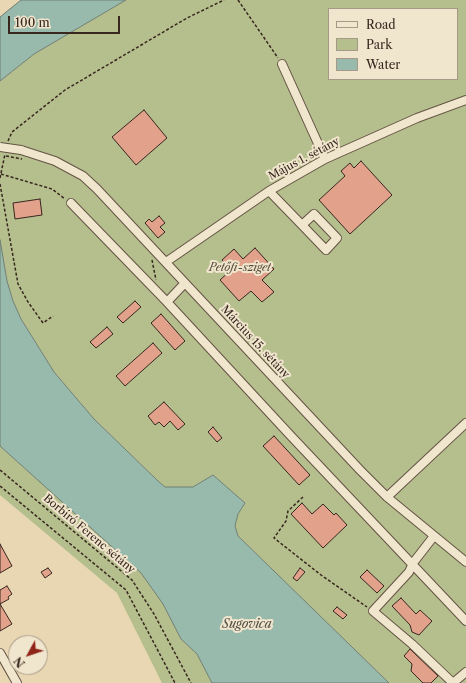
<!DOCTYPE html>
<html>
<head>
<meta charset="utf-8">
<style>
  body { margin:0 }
  #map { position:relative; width:466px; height:683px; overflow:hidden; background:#e8d7b2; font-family:"Libre Caslon Text",serif }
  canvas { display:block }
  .legend { position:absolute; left:328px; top:8px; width:130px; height:72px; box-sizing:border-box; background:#f0e5cd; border:1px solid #a69987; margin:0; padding:5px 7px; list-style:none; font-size:12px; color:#38271f }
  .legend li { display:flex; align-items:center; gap:8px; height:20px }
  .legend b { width:20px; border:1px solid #a69987 }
  .north { position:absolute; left:8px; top:635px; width:40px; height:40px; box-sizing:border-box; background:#f0e5cd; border:1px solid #a69987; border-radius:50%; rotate:230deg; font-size:11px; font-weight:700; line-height:16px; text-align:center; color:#38271f }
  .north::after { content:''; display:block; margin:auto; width:14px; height:18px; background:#8f2418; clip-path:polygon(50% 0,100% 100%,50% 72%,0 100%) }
  .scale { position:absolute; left:8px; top:16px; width:112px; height:18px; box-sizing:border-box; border:2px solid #38271f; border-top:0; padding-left:5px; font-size:12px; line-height:14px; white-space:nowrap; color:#38271f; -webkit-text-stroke:3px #f0e5cd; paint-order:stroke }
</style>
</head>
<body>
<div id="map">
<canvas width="466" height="683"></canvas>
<ul class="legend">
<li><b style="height:5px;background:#f0e5cd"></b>Road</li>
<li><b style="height:11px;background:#b5be8d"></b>Park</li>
<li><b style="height:11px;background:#97baad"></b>Water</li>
</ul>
<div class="north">N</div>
<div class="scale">100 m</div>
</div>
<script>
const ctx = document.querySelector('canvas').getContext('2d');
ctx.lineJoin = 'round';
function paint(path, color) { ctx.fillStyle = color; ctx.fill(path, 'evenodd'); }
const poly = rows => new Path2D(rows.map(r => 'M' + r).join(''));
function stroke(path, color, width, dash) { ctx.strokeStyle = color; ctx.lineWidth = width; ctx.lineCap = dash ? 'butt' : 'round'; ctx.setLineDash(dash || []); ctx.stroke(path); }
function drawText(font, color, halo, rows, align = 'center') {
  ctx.font = font + ' "Libre Caslon Text",serif'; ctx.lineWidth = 4; ctx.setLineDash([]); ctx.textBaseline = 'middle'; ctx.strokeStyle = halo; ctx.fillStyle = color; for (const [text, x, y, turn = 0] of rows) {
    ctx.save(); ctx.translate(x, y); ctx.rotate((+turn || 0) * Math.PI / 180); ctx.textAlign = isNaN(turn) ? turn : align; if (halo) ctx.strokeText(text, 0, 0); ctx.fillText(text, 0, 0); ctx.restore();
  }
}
const green = poly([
  [126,0,466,0,466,683,389,683,238,536,235,526,238,514,245,503,213,475,193,487,165,487,158,481,94,419,54,372,21,319,13,301,7,281,0,240,0,81,34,54],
  [329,9,457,9,457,79,329,79],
  [0,446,141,573,163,604,181,639,197,654,212,683,162,683,117,593,0,495]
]);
const water = poly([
  [21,0,126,0,34,54,0,81,0,17,21,0],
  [0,240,7,281,13,301,21,319,54,372,94,419,158,481,165,487,193,487,213,475,245,503,238,514,235,526,238,536,389,683,212,683,197,654,181,639,163,604,141,573,0,446,0,240]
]);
const building = poly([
  [144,110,167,138,136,165,112,137,144,110],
  [361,161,392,195,350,234,319,200,345,176,341,171,350,163,354,168,361,161],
  [40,199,42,215,15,219,13,203,40,199],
  [159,216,165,223,160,227,165,232,158,238,145,223,149,219,152,222,159,216],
  [255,248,274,269,262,280,274,292,262,302,251,291,239,301,220,280,231,270,222,260,234,249,243,259,255,248],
  [135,301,141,307,123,323,117,317,135,301],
  [161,314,185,341,175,350,151,323,161,314],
  [107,327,113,334,96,348,90,342,107,327],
  [153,343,162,353,125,386,116,376,153,343],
  [164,402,185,424,178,430,170,421,164,427,159,422,155,425,148,416,164,402],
  [213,427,222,438,217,442,208,432,213,427],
  [274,436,310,475,299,485,263,446,274,436],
  [302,503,312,514,323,504,334,515,336,513,347,525,323,548,291,514,302,503],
  [0,544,12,566,0,573,0,544],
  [48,568,52,573,45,578,41,572,48,568],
  [300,568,305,572,297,581,293,578,300,568],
  [367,570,384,586,377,593,360,577,367,570],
  [7,586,12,594,8,597,9,599,0,604,0,590,7,586],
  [401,598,416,614,420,610,432,621,419,635,412,632,410,625,392,606,401,598],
  [0,604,12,624,0,631,0,604],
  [337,607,347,615,343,619,333,611,337,607],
  [410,649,438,676,431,683,423,683,411,671,412,664,404,656,410,649]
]);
const path = poly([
  [238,0,278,58],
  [8,141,12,132,65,90,187,18,224,0],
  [6,156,22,159],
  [1,174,52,189,65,199],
  [0,178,5,154],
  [0,184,18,284,28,302,43,323,53,316],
  [152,260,156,280],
  [0,470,132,580,154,614,191,683],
  [0,486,126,590,175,683],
  [303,497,288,511,286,521,274,538,321,575,367,607]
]);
const minor = poly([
  [282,64,325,159],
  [21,150,55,161,83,176,97,189,360,470,387,497,466,562],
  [269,191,302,225,314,214,337,238,326,250,302,225],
  [71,203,167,302,290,435,466,621],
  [166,262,269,191,325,159,417,118,466,100],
  [167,302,185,283],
  [387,497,466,423],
  [434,536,413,563,409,572,373,611,412,644,453,683,466,672],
  [0,653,17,683]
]);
const minorBridge = poly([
  [0,147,21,150]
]);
const streetNames = [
  ["Május 1. sétány",304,159,-28],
  ["Március 15. sétány",255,342,47],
  ["Borbíró Ferenc sétány",89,534,40]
];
const parkNames = [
  ["Petőfi-sziget",240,268]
];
const waterNames = [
  ["Sugovica",247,625]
];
paint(green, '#b5be8d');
paint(water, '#97baad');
stroke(water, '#717f74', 1);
paint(building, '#e1a18a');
stroke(building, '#38271f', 1);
stroke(minor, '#645344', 10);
stroke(path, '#38271f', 1.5, [3, 2]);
stroke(minor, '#f0e5cd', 8);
stroke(minorBridge, '#645344', 10, []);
stroke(minorBridge, '#f0e5cd', 8);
drawText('11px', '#38271f', '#f0e5cd', streetNames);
drawText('italic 11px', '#574d3a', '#f0e5cd', parkNames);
drawText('italic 12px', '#504c42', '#f0e5cd', waterNames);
</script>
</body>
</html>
